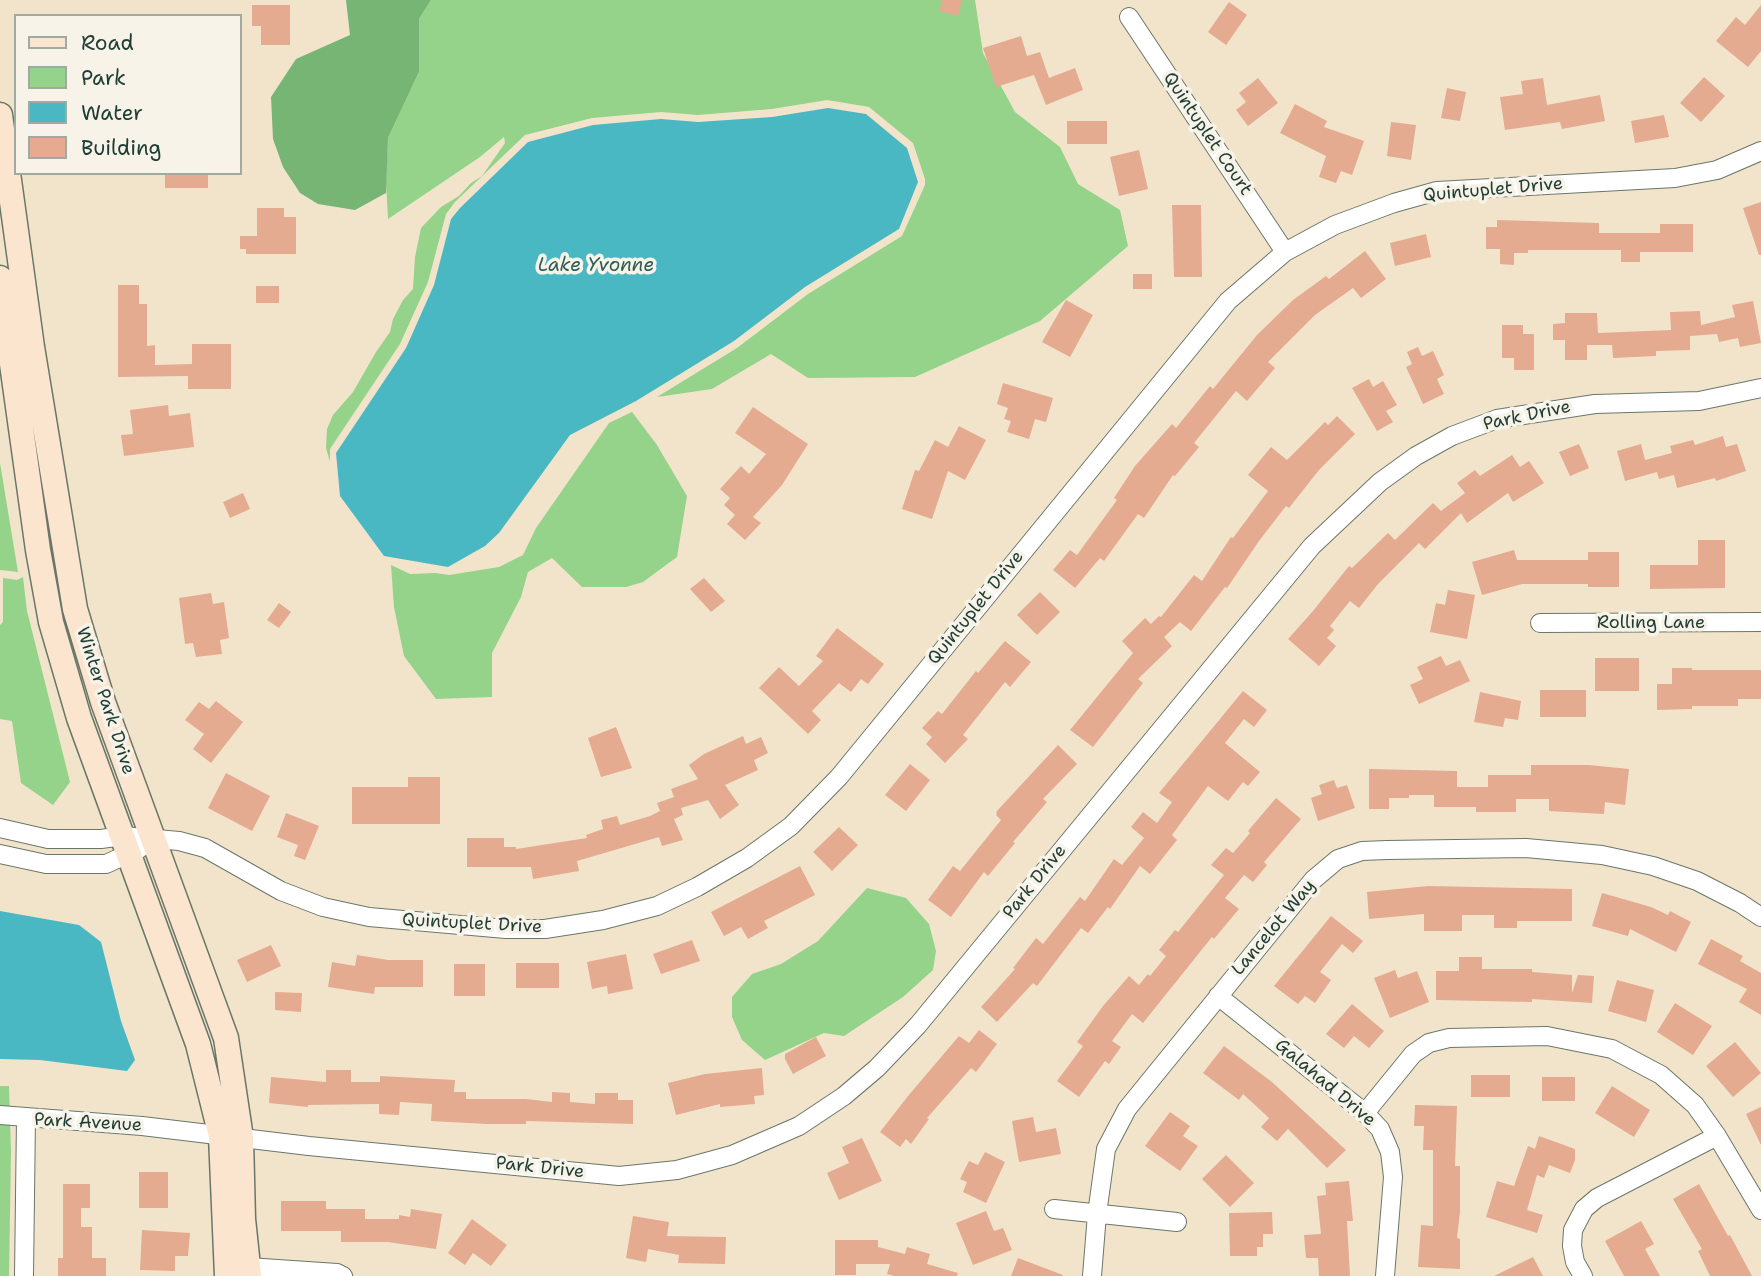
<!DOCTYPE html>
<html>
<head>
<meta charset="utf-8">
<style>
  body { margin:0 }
  #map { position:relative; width:1761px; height:1276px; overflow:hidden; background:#f2e4cb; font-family:"Shantell Sans",sans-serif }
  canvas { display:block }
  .legend { position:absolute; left:14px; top:14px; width:228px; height:161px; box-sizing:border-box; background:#f7f3e8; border:2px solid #a1aaa0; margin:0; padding:9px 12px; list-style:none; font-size:21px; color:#1f3d34 }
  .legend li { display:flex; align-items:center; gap:14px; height:35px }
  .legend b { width:35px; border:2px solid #a1aaa0 }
</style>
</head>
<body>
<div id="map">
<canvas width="1761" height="1276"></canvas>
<ul class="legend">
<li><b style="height:9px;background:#fbe5cf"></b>Road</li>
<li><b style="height:19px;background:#94d389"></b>Park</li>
<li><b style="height:19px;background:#4ab8c3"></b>Water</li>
<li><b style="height:19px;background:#e4ab90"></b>Building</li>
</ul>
</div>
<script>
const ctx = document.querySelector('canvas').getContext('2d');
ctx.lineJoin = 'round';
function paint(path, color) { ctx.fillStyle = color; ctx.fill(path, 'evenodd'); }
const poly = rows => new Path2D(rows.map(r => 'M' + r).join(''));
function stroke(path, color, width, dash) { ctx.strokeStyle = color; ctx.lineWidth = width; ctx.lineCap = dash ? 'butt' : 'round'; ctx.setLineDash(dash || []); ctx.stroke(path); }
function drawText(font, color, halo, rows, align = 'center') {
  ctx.font = font + ' "Shantell Sans",sans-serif'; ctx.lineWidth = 7; ctx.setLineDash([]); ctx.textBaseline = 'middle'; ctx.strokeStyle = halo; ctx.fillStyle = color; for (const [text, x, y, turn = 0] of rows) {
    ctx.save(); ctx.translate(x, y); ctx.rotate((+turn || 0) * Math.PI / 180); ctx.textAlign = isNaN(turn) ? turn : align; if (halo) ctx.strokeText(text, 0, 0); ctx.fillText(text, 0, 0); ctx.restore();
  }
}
const green = poly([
  [431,0,975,0,983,53,1015,112,1060,147,1078,184,1120,210,1128,246,1040,321,915,377,808,378,771,354,712,389,657,397,737,348,808,294,902,236,925,185,925,179,913,143,869,107,827,100,772,109,698,115,661,112,592,118,525,135,455,202,446,214,428,282,400,344,330,449,330,462,326,448,327,429,333,415,353,392,376,352,390,332,393,319,403,300,413,289,415,257,421,228,441,207,459,196,471,183,482,176,505,143,504,137,480,157,388,219,386,182,388,138,419,72,419,19],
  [632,412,657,445,687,496,677,557,643,582,626,587,582,587,552,558,528,572,521,597,492,653,492,697,436,699,404,656,394,607,391,565,410,574,435,573,449,575,499,567,523,555,536,528,609,423],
  [0,463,18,572,0,570],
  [23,577,27,611,70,782,53,805,21,783,12,721,0,719,0,625,3,622,3,578,17,580],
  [867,888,906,898,929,924,936,951,933,970,903,997,844,1036,824,1033,765,1060,742,1040,732,1017,732,997,752,974,781,964,818,941],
  [0,1086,9,1086,11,1151,9,1276,0,1276]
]);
const forest = poly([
  [346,0,431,0,419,19,419,72,388,138,386,193,355,210,318,204,300,193,283,167,273,139,271,97,296,59,350,35]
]);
const water = poly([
  [828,108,866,114,907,148,918,182,899,229,805,287,734,341,636,401,570,435,499,533,485,546,448,567,384,556,340,496,336,453,406,348,434,285,451,219,460,208,528,142,593,125,661,119,698,122,772,117],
  [0,911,79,925,101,942,121,1021,135,1060,127,1071,40,1060,0,1059]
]);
const building = poly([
  [942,0,962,0,958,16,939,11],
  [1229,2,1247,15,1226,45,1208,32],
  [252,5,290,5,290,45,261,45,261,26,252,26],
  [1761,5,1761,51,1748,67,1716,41,1736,17,1745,25],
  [1021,36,1027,56,1040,52,1049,78,1075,68,1083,90,1046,105,1034,75,996,87,983,48],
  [1704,77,1725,96,1701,122,1680,103],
  [1258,78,1278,103,1248,126,1236,110,1246,102,1239,93],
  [1543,78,1547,105,1600,95,1605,121,1562,129,1560,122,1505,130,1500,97,1523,94,1521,81],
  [1447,88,1466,92,1460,121,1441,118],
  [1295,104,1327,121,1324,127,1364,141,1352,175,1341,171,1336,183,1319,177,1326,156,1280,133],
  [1664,115,1669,137,1635,143,1631,121],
  [1067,121,1107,121,1107,144,1067,144],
  [1391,122,1416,125,1411,160,1387,156],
  [1139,150,1148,189,1119,196,1110,157],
  [165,173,208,173,208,188,165,188],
  [1761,202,1761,255,1759,255,1743,208],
  [1172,205,1201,205,1202,277,1174,277],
  [257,208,284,208,284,217,296,217,296,254,246,254,246,249,240,249,240,236,257,236],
  [1497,220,1599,223,1599,233,1660,233,1660,224,1693,224,1693,252,1640,252,1640,262,1621,262,1621,250,1528,250,1528,253,1514,253,1514,265,1500,264,1500,249,1486,249,1486,227,1497,227],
  [1426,234,1431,257,1395,266,1390,243],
  [1365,251,1386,279,1361,298,1353,288,1315,315,1268,362,1275,368,1247,401,1236,391,1194,443,1199,447,1175,476,1173,475,1144,518,1138,514,1104,561,1100,558,1075,588,1053,570,1070,550,1077,555,1117,500,1114,498,1135,466,1172,424,1176,428,1210,386,1213,389,1257,335,1293,300,1326,276,1329,279],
  [1133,274,1152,274,1152,289,1133,289],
  [118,285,139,285,139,304,147,304,147,346,155,345,155,365,192,364,192,344,231,344,231,389,188,389,188,376,118,377],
  [256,286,279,286,279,303,256,303],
  [1066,300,1093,315,1070,357,1042,342],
  [1753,301,1761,343,1740,347,1738,338,1719,342,1717,334,1690,336,1690,350,1656,351,1656,356,1613,358,1612,345,1587,345,1587,360,1565,360,1565,340,1553,340,1553,324,1565,323,1565,313,1597,313,1598,333,1671,330,1670,312,1700,311,1701,325,1735,317,1732,305],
  [1502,325,1523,325,1523,334,1534,334,1534,370,1514,370,1514,358,1502,358],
  [1418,347,1422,356,1433,351,1444,375,1437,379,1444,394,1423,404,1406,367,1412,364,1407,352],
  [1369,379,1373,387,1383,381,1397,405,1386,411,1393,422,1377,431,1352,388],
  [1003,383,1053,398,1046,422,1035,419,1029,439,1007,432,1011,421,1004,419,1008,408,997,404],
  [168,405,169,416,190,413,194,447,124,456,121,435,133,434,130,410],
  [753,407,808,444,782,485,753,517,761,523,745,540,727,524,735,515,724,505,730,498,720,489,741,466,749,474,766,454,735,433],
  [1337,416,1355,434,1319,470,1289,508,1286,506,1259,541,1227,588,1225,587,1191,631,1180,622,1164,637,1172,646,1138,679,1143,683,1093,747,1070,730,1133,653,1122,641,1145,618,1151,624,1159,616,1161,617,1194,575,1202,581,1231,537,1233,538,1268,491,1248,475,1271,447,1287,460,1325,422,1328,425],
  [959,426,986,440,965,480,948,471,932,519,902,509,915,470,919,471,935,440,948,447],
  [1723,436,1726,447,1737,444,1746,471,1716,481,1715,478,1677,488,1674,475,1659,479,1657,472,1625,481,1617,451,1641,444,1645,460,1672,453,1670,446,1693,440,1695,445],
  [1579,444,1589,468,1570,476,1559,452],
  [1512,455,1520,467,1529,461,1544,483,1513,502,1508,493,1467,523,1461,513,1425,549,1419,543,1378,584,1359,608,1350,601,1330,626,1334,630,1327,638,1336,646,1319,666,1288,639,1313,611,1349,566,1352,568,1388,533,1395,540,1433,503,1441,511,1465,493,1457,483,1475,470,1480,476],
  [243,493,250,509,230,518,223,502],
  [1698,540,1725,540,1725,588,1650,589,1650,565,1698,565],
  [1514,550,1517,560,1588,560,1588,552,1619,552,1619,587,1588,587,1588,584,1522,584,1482,595,1472,562],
  [704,578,725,601,711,612,690,589],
  [1448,590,1475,595,1467,639,1430,632,1436,603,1445,605],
  [1040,592,1060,612,1037,635,1017,615],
  [211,593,213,604,224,602,229,638,220,640,222,654,196,657,193,643,185,644,179,598],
  [279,603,291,612,279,628,267,620],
  [837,628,884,664,868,684,861,679,851,692,839,683,812,711,821,720,808,734,759,688,779,667,799,686,823,661,816,656],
  [1005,641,1031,662,1010,687,1005,682,963,735,968,739,945,763,926,744,932,737,922,728,938,711,942,714,976,671,978,673],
  [1441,656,1446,666,1460,660,1470,681,1419,704,1410,685,1423,679,1417,667],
  [1595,658,1639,658,1639,691,1595,691],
  [1672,668,1692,668,1692,670,1761,670,1761,699,1738,699,1738,706,1692,706,1692,709,1657,710,1657,684,1672,684],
  [1540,690,1586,690,1586,717,1540,717],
  [1243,691,1267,710,1254,727,1244,719,1225,743,1260,772,1248,786,1243,782,1228,801,1208,786,1172,835,1177,840,1150,874,1140,866,1110,909,1108,907,1088,933,1081,928,1037,986,1033,983,997,1022,981,1007,1015,969,1013,968,1036,938,1043,944,1080,897,1085,901,1114,859,1122,865,1144,838,1131,827,1143,812,1157,823,1172,802,1159,793],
  [1480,692,1521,701,1518,720,1505,718,1503,727,1474,722],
  [216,701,243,722,211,763,193,749,204,734,185,720,199,702,209,709],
  [616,727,632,768,601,777,588,738],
  [743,736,746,744,761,737,768,753,754,760,758,770,725,785,739,805,720,819,708,800,681,808,683,815,674,819,683,840,662,846,659,837,577,861,579,871,533,879,531,867,467,867,467,838,504,838,504,847,516,847,516,849,587,838,586,835,603,829,601,820,617,816,620,825,650,816,660,811,657,803,674,797,671,789,698,779,689,765,704,754],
  [1058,745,1077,764,1043,799,1047,802,1013,842,1015,843,988,876,984,872,951,917,928,900,953,866,960,871,1001,820,996,815,997,813,996,812],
  [910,764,930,780,906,811,885,795],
  [1531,765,1589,765,1629,769,1625,805,1605,802,1604,814,1549,811,1549,799,1516,799,1516,812,1476,812,1476,807,1434,807,1434,795,1409,795,1409,798,1389,798,1389,809,1369,809,1369,769,1457,771,1457,787,1488,787,1488,775,1531,775],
  [226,773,270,796,252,831,208,808],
  [408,777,440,777,440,824,352,824,352,787,408,787],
  [1334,780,1337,788,1347,785,1355,808,1318,821,1311,798,1322,794,1319,785],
  [1276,798,1301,819,1264,862,1267,865,1253,882,1244,875,1225,898,1239,909,1214,939,1212,937,1143,1023,1132,1014,1112,1041,1121,1047,1109,1064,1105,1061,1079,1097,1057,1081,1083,1046,1077,1042,1103,1006,1129,976,1139,985,1148,974,1150,976,1166,956,1159,950,1175,930,1178,932,1224,875,1211,865,1226,848,1233,853,1250,833,1248,831],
  [286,813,319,826,305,860,294,856,298,845,277,837],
  [839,827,858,845,832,871,813,852],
  [800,866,815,895,764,921,768,928,748,939,741,927,724,936,711,912],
  [1428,886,1572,889,1572,921,1517,921,1517,928,1494,928,1494,915,1462,915,1462,931,1424,931,1424,914,1369,919,1367,892],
  [1602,893,1651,907,1668,915,1670,911,1691,922,1676,952,1630,929,1628,936,1592,926],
  [1331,916,1363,941,1353,953,1342,944,1320,972,1331,980,1315,1003,1305,996,1298,1004,1274,986],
  [1711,939,1743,956,1740,961,1761,973,1761,1015,1739,1002,1747,989,1698,964],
  [692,940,700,961,661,974,653,954],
  [271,945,281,966,247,982,237,960],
  [626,954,633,989,608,994,607,986,592,989,587,962],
  [357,955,388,960,423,960,423,987,375,987,374,994,328,987,332,962,355,966],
  [1459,957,1482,957,1482,969,1532,969,1532,972,1572,975,1572,993,1578,975,1594,976,1592,1003,1532,999,1532,1002,1436,1000,1436,971,1459,971],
  [516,963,559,963,559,988,516,988],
  [454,964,485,964,485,996,454,996],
  [1395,970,1398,978,1417,971,1429,1002,1390,1018,1374,978],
  [1617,980,1654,990,1646,1022,1608,1011],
  [275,992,302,993,301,1012,275,1010],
  [1675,1003,1712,1026,1693,1055,1657,1032],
  [1352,1004,1384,1031,1369,1048,1354,1036,1344,1048,1326,1034],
  [979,1030,997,1044,976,1072,971,1068,927,1118,929,1119,911,1144,906,1139,900,1147,880,1132,908,1096,959,1036,969,1043],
  [816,1037,826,1056,793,1074,785,1059,785,1054],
  [1735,1042,1761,1073,1733,1097,1706,1066],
  [1224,1046,1272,1082,1346,1150,1327,1168,1288,1129,1277,1141,1261,1127,1269,1118,1243,1094,1239,1100,1203,1073],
  [762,1068,764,1095,754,1096,755,1104,720,1107,720,1104,676,1115,668,1083,705,1074],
  [326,1070,351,1070,351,1082,380,1082,380,1076,455,1080,454,1092,466,1092,466,1099,526,1099,552,1102,552,1092,570,1093,570,1102,595,1104,595,1093,618,1093,618,1100,633,1100,633,1124,526,1121,526,1124,487,1124,431,1121,432,1104,400,1102,399,1115,379,1114,379,1104,308,1105,308,1107,269,1103,271,1077,326,1082],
  [1471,1075,1510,1075,1510,1097,1471,1097],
  [1542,1077,1575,1077,1575,1101,1542,1101],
  [1612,1086,1650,1110,1634,1137,1595,1113],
  [1415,1105,1457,1106,1455,1166,1460,1166,1460,1212,1457,1238,1460,1239,1460,1269,1418,1267,1421,1225,1433,1226,1433,1150,1423,1150,1424,1126,1414,1126],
  [1761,1107,1761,1145,1746,1114],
  [1170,1112,1190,1126,1183,1136,1198,1146,1180,1171,1145,1146],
  [1033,1117,1036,1132,1056,1128,1061,1154,1019,1162,1012,1121],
  [1539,1136,1575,1149,1575,1160,1570,1173,1549,1165,1544,1178,1537,1175,1527,1210,1543,1215,1537,1233,1486,1217,1497,1181,1514,1186,1528,1146,1535,1149],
  [862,1138,882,1181,839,1200,827,1173,849,1163,842,1147],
  [985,1152,1005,1162,986,1203,963,1192,967,1182,960,1179,969,1161,978,1165],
  [1226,1155,1254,1183,1230,1207,1202,1179],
  [139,1172,168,1172,168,1208,139,1208],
  [1349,1181,1353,1221,1347,1221,1350,1276,1319,1276,1318,1258,1306,1258,1304,1235,1321,1234,1317,1196,1326,1195,1325,1183],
  [63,1184,90,1184,90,1208,81,1208,81,1227,92,1227,92,1258,106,1258,106,1276,58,1276,58,1258,63,1258],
  [1699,1184,1728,1236,1730,1235,1752,1276,1710,1276,1698,1251,1702,1249,1673,1199],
  [281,1201,326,1201,326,1209,365,1209,365,1219,399,1219,399,1215,410,1217,411,1209,442,1214,436,1249,388,1242,341,1242,341,1231,281,1231],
  [986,1211,994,1231,1003,1228,1012,1250,973,1265,956,1223],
  [1272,1212,1273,1234,1263,1234,1263,1247,1257,1247,1257,1256,1230,1256,1229,1213],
  [633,1216,669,1222,667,1236,726,1237,725,1264,678,1263,679,1255,648,1249,646,1262,626,1258],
  [472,1219,507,1245,491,1266,473,1253,465,1265,448,1253],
  [1641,1221,1654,1244,1645,1249,1660,1276,1624,1276,1605,1241],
  [142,1230,190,1233,188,1256,175,1256,175,1271,140,1270],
  [835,1240,878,1240,878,1247,905,1254,907,1247,930,1254,927,1264,958,1273,957,1276,894,1276,887,1274,890,1264,856,1264,856,1275,835,1275],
  [1533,1257,1543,1276,1494,1276],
  [1018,1258,1063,1275,1063,1276,1011,1276]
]);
const street = poly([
  [1129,17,1285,252],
  [1540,623,1761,622],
  [0,828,48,839,101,839,123,836,179,841,205,848,281,891,323,907,369,917,506,929,545,929,603,920,657,906,697,887,747,858,791,826,839,777,1228,301,1285,252,1335,225,1394,203,1437,191,1675,178,1717,170,1761,151],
  [0,854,46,864,106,864,139,849],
  [1218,996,1365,1113,1380,1129,1390,1152,1393,1177,1385,1276],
  [1365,1113,1413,1054,1429,1043,1449,1038,1547,1036,1612,1049,1661,1075,1695,1105,1717,1136,1761,1210],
  [0,1115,142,1126,309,1146,619,1176,677,1170,732,1155,799,1126,844,1096,877,1068,918,1025,1312,546,1380,482,1416,456,1452,436,1497,419,1595,404,1699,401,1761,388],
  [1054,1209,1177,1222],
  [248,1267,337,1273,343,1276],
  [24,1276,26,1117],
  [1092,1276,1097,1214,1106,1149,1127,1109,1313,880,1338,859,1362,851,1387,850,1526,848,1602,855,1653,866,1697,881,1740,903,1761,917],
  [1583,1276,1575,1262,1572,1246,1573,1230,1584,1209,1597,1198,1717,1136]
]);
const secondary = poly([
  [0,115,32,347,75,609,103,702,226,1038,241,1138,243,1219,249,1276],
  [0,278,38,550,51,622,79,718,198,1044,221,1136,227,1276]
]);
const streetNames = [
  ["Quintuplet Court",1207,134,56],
  ["Quintuplet Drive",1493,190,-5],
  ["Park Drive",1527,416,-12],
  ["Quintuplet Drive",976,608,-51],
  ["Rolling Lane",1651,623],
  ["Winter Park Drive",105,701,72],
  ["Park Drive",1035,882,-51],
  ["Quintuplet Drive",472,924,3],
  ["Lancelot Way",1274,928,-50],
  ["Galahad Drive",1325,1083,40],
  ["Park Avenue",88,1123,3],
  ["Park Drive",540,1168,6]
];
const waterNames = [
  ["Lake Yvonne",596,266]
];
paint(green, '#94d389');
paint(forest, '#77b575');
paint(water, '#4ab8c3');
paint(building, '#e4ab90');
stroke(street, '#697769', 20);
stroke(secondary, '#697769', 27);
stroke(street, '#fff', 18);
stroke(secondary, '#fbe5cf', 24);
drawText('18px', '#1f3d34', '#f7f3e8', streetNames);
drawText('italic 19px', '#2a5c58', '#f7f3e8', waterNames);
</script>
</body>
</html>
